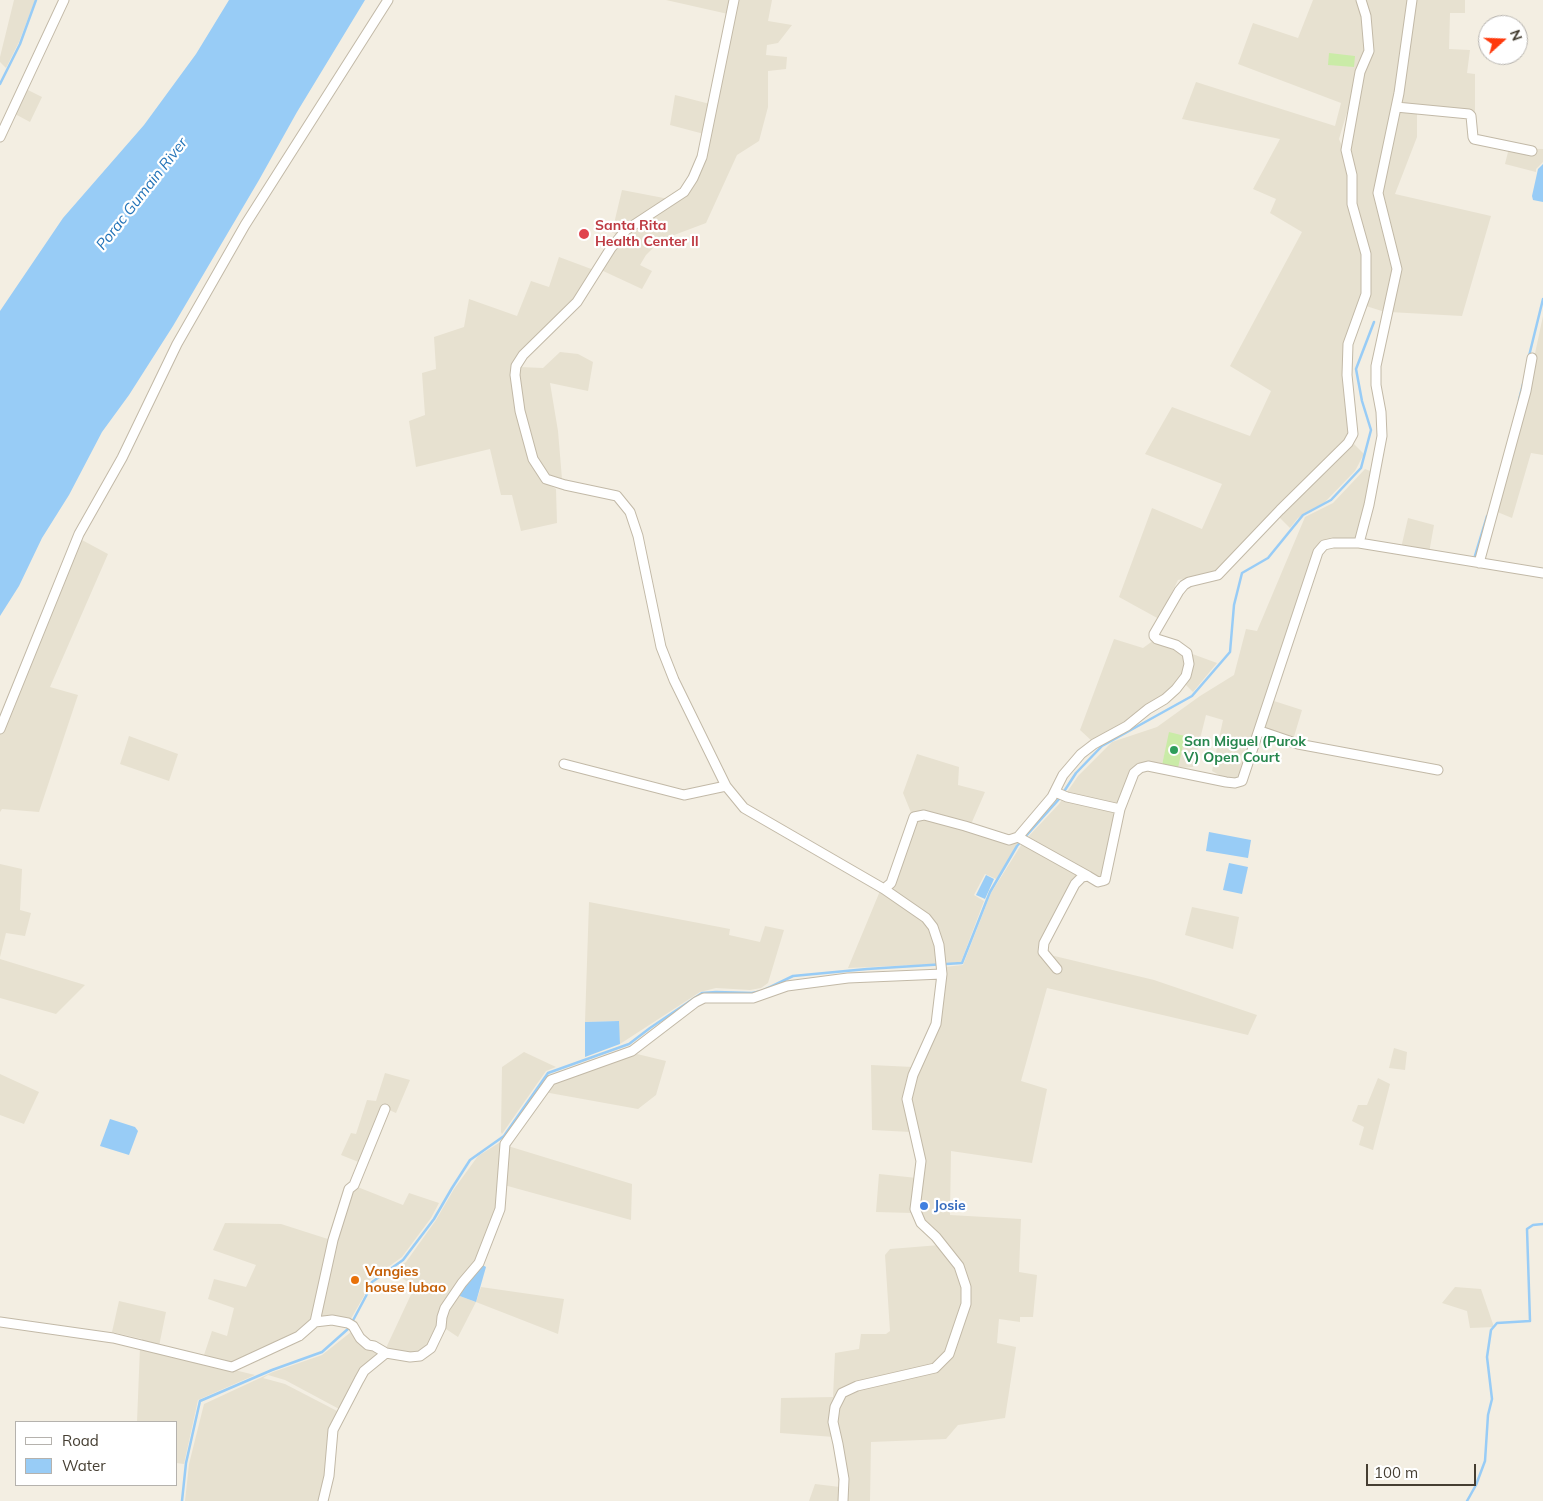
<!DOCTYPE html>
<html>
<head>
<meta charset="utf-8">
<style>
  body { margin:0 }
  #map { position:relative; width:1543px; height:1501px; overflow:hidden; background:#f3eee2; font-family:Mulish,sans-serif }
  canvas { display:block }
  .legend { position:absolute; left:15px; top:1421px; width:162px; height:65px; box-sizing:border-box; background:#fff; border:1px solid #b5b2ad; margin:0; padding:6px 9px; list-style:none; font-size:15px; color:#453e32 }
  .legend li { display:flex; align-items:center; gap:10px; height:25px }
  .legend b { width:25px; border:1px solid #b5b2ad }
  .north { position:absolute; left:1478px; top:15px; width:50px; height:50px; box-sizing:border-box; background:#fff; border:1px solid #b5b2ad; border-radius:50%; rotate:70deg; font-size:14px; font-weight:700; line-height:20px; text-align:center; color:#453e32 }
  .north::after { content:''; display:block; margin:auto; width:18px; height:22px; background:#ff3a0d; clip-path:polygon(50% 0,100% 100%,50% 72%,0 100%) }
  .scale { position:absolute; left:1366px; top:1464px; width:110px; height:22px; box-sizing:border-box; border:2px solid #453e32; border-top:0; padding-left:6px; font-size:15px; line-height:18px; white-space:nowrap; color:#453e32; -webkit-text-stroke:4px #fff; paint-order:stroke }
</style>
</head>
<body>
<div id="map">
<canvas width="1543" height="1501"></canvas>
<ul class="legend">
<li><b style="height:6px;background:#fff"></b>Road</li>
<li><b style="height:14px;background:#98ccf6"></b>Water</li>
</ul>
<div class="north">N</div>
<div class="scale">100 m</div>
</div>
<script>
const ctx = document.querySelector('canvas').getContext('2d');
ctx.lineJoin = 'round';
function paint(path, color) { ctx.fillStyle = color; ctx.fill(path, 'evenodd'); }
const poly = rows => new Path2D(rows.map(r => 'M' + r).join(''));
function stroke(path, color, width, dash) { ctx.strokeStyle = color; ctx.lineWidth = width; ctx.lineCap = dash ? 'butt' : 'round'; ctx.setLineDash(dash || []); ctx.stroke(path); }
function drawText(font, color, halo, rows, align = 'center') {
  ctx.font = font + ' Mulish,sans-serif'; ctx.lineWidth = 4.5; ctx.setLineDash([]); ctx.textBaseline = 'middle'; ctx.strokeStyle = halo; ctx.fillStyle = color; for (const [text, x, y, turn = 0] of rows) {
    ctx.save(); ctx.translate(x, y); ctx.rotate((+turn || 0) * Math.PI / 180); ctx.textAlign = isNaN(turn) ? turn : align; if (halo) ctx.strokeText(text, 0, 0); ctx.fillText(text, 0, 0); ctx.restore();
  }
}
const residential = poly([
  [14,0,35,0,19,42,6,68,0,62,0,57],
  [666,0,731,0,728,14],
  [738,0,772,0,768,21,792,25,778,43,767,45,766,55,787,57,786,69,768,71,768,107,759,141,737,155,706,223,661,240,646,255,640,265,652,271,642,289,601,270,626,233,696,179],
  [1313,0,1357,0,1365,17,1367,50,1359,72,1339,139,1344,151,1363,256,1363,293,1345,343,1351,424,1346,441,1218,571,1178,580,1159,619,1119,597,1152,508,1202,529,1222,484,1145,454,1172,407,1250,436,1271,391,1230,366,1302,232,1270,213,1276,199,1253,189,1280,139,1182,119,1196,82,1335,126,1341,103,1238,64,1253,23,1298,38],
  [1364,0,1410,0,1397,92,1376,192,1395,269,1385,312,1366,306,1369,295,1354,204,1348,149,1343,139,1362,73,1371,52],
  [1414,0,1465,0,1465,13,1450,13,1449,49,1470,50,1467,73,1475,74,1475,113,1417,106,1417,137,1395,194,1491,216,1462,316,1389,312,1398,268,1380,193],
  [26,89,42,97,30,122,15,114],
  [675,95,710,104,704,134,670,125],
  [1509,148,1543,149,1543,162,1536,169,1536,172,1505,164],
  [622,190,669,199,618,236,612,232],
  [559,257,594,270,574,301,512,366,530,461,535,471,542,481,556,489,557,523,521,531,512,495,501,495,490,449,416,467,409,421,425,415,422,373,436,369,434,337,464,327,469,299,517,316,531,281,549,287],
  [1543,316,1543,455,1531,453,1512,518,1495,511,1527,391],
  [560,352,578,354,593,362,588,391,550,383,558,431,562,479,549,475,536,457,524,411,519,375,520,367,543,368],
  [1354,444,1364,454,1355,471,1325,502,1298,518,1290,528,1277,515,1343,451],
  [1365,469,1373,472,1358,537,1354,539,1324,544,1240,778,1235,780,1226,779,1212,771,1223,720,1206,715,1193,767,1178,768,1170,732,1162,765,1139,765,1102,873,1099,878,1027,838,1059,804,1078,776,1112,742,1157,727,1200,696,1234,675,1246,629,1257,631,1305,517,1333,503],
  [1408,518,1434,525,1429,553,1401,548],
  [82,540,108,554,50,687,78,695,39,812,2,809,0,812,0,722],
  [1114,639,1143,648,1154,640,1217,663,1193,692,1183,682,1191,673,1189,671,1163,698,1132,719,1093,742,1080,730],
  [1274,701,1302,710,1293,740,1261,734],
  [129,736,178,754,169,781,120,764],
  [917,754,959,767,958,785,985,792,972,822,973,826,912,815,903,793],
  [919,818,1021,840,997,878,996,879,985,874,974,895,984,901,961,962,944,964,937,931,886,889,916,820],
  [1023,842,1081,875,1042,953,1154,980,1257,1015,1248,1035,1047,988,1021,1081,1047,1089,1032,1163,951,1151,950,1215,1021,1219,1019,1272,1037,1275,1033,1317,1020,1317,1020,1322,999,1319,997,1343,1016,1347,1005,1418,958,1425,946,1439,871,1442,870,1501,845,1501,836,1424,837,1407,846,1395,859,1387,945,1363,969,1287,923,1221,918,1208,923,1161,910,1099,916,1075,933,1039,945,967,963,965,991,893],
  [0,864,22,869,20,910,31,913,25,936,6,933,0,957],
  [880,891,924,919,931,929,939,964,848,968],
  [589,902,730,929,729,935,760,942,765,926,784,930,768,983,761,988,750,990,716,988,700,992,620,1044,618,1021,585,1022],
  [1192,907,1239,917,1233,949,1185,935],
  [0,959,85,985,56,1014,0,998],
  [1394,1048,1407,1052,1405,1070,1389,1068],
  [524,1052,556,1067,546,1071,502,1134,501,1132,502,1067],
  [633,1053,666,1061,656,1095,638,1109,544,1092,553,1082],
  [871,1065,913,1067,910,1074,911,1132,872,1130],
  [385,1073,410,1080,396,1113,387,1109,361,1163,341,1155,351,1133,356,1134,367,1100,376,1101],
  [0,1074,39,1092,24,1124,0,1115],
  [1378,1078,1390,1084,1373,1150,1359,1145,1364,1127,1352,1121,1358,1105,1367,1105],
  [502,1141,497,1210,477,1262,460,1281,429,1346,419,1353,397,1353,386,1348,415,1286,391,1272,406,1262,436,1220,454,1189,478,1156],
  [508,1146,632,1184,631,1220,504,1185],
  [879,1174,917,1178,912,1213,876,1212],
  [355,1186,403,1205,409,1193,439,1203,431,1218,402,1257,370,1280,364,1296,349,1322,317,1319,335,1240],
  [225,1223,281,1224,331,1240,314,1320,298,1335,233,1364,204,1355,212,1331,227,1336,234,1308,208,1299,214,1279,246,1287,256,1265,213,1250],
  [940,1245,956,1266,963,1286,964,1303,948,1352,934,1365,841,1392,834,1437,780,1433,781,1398,833,1397,835,1353,859,1349,861,1334,886,1334,890,1331,885,1255,890,1249],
  [481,1287,564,1299,558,1334,476,1302,458,1337,443,1327,444,1318,457,1295,476,1302],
  [1455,1287,1481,1289,1494,1327,1470,1328,1467,1311,1442,1303],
  [119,1301,166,1312,159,1346,142,1342,142,1339,112,1332],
  [353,1329,381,1353,370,1363,341,1410,285,1380,268,1375,263,1378,285,1384,339,1412,321,1501,185,1501,189,1464,204,1404,273,1372,322,1355,351,1332],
  [140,1347,255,1375,198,1400,184,1464,176,1463,176,1422,137,1422],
  [815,1484,840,1487,840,1501,809,1501]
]);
const green = poly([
  [1329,53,1355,56,1354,67,1328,65],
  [1169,732,1185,736,1178,768,1162,765]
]);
const water = poly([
  [229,0,365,0,297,112,259,180,173,326,129,395,102,432,69,495,42,538,19,586,0,616,0,311,63,218,144,125,196,54],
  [1543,164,1543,202,1533,200,1532,196,1538,169],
  [1209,832,1251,840,1248,858,1206,851],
  [1229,863,1248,867,1242,894,1223,890],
  [986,875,994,879,985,899,976,895],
  [619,1021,620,1044,585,1057,585,1022],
  [110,1119,135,1127,138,1131,129,1155,100,1146],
  [481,1264,486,1267,476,1302,457,1295]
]);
const stream = poly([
  [0,84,20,44,36,0],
  [1529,356,1543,299],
  [1519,400,1523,384],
  [1474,559,1487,516],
  [1063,793,1076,773,1102,746,1192,696,1230,652,1234,605,1242,573,1268,558,1303,515,1331,500,1361,468,1371,430,1362,401,1356,369,1374,322],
  [182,1501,186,1463,200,1401,272,1370,322,1352,349,1328,366,1296,372,1282,403,1260,434,1219,452,1188,470,1160,504,1136,548,1073,629,1044,650,1028,702,993,716,992,752,993,762,991,793,976,867,969,962,963,990,892,1017,846,1060,798],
  [1467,1501,1476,1485,1485,1461,1488,1415,1492,1399,1487,1357,1491,1330,1497,1323,1530,1321,1527,1229,1533,1225,1543,1224]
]);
const minor = poly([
  [734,0,702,157,693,178,684,192,626,230,611,248,577,302,523,355,516,366,515,375,520,411,533,459,546,479,565,485,617,496,630,512,638,536,661,647,674,680,726,786,744,808,884,889,926,918,933,927,939,945,942,974,936,1024,913,1075,907,1099,921,1161,915,1209,921,1223,936,1237,959,1266,966,1287,966,1304,949,1354,935,1368,857,1386,842,1393,835,1407,833,1422,838,1444,844,1479,843,1501],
  [1396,107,1469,114,1471,116,1473,137,1474,139,1532,151],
  [0,137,64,0],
  [1359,543,1543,573],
  [1479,563,1526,391,1532,358],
  [0,729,79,534,122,458,177,344,245,225,388,0],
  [1260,731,1298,744,1438,770],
  [564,764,684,795,726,786],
  [1055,792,1067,797,1120,809],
  [1018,837,1088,876,1098,882,1102,881,1105,880,1120,809,1134,773,1140,768,1148,766,1226,782,1235,783,1242,781,1318,552,1324,545,1333,543,1359,543,1369,505,1382,436,1381,412,1376,385,1376,366,1397,269,1378,193,1399,93,1412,0],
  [884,889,891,883,914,817,924,815,965,826,1009,840,1018,837,1052,797,1063,775,1081,754,1094,744,1127,726,1148,709,1165,699,1176,689,1186,676,1189,664,1187,653,1176,645,1157,639,1154,636,1154,634,1179,591,1184,585,1189,582,1218,575,1280,510,1348,443,1353,434,1347,375,1348,344,1366,294,1366,254,1352,204,1352,175,1346,150,1360,72,1369,51,1366,16,1361,0],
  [1057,969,1043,952,1044,943,1075,884,1082,877,1088,876],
  [0,1322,113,1338,232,1367,299,1336,315,1322,332,1320,348,1323,353,1326,360,1338,368,1345,374,1346,386,1353],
  [315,1322,333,1240,349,1189,354,1185,385,1109],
  [323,1501,329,1476,333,1430,359,1380,364,1371,386,1353,410,1357,420,1356,431,1348,441,1327,442,1317,445,1308,462,1283,479,1263,500,1209,505,1144,551,1080,632,1051,696,1002,704,998,753,998,787,986,848,978,942,974]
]);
const markers = [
  [584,234,6,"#e0444e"],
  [1174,750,5,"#2e9e5b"],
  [924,1206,5,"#3f7fe0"],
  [355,1280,5,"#e8710a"]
];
const healthNames = [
  ["Santa Rita",595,226],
  ["Health Center II",595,242]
];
const leisureNames = [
  ["San Miguel (Purok",1184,742],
  ["V) Open Court",1184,758]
];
const shopNames = [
  ["Josie",934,1206]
];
const foodNames = [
  ["Vangies",365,1272],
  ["house lubao",365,1288]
];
const waterNames = [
  ["Porac Gumain River",142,194,-52]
];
paint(residential, '#e7e1d0');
paint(green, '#caeba7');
paint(water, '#98ccf6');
stroke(stream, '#98ccf6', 2.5);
stroke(minor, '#c2b9a7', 11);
stroke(minor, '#fff', 9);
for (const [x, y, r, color] of markers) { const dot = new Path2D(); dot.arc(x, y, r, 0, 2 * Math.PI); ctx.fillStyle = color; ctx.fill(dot); stroke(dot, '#fff', 2); }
drawText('bold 14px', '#be3a42', '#fff', healthNames, 'left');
drawText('bold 14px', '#27864d', '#fff', leisureNames, 'left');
drawText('bold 14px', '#366cbe', '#fff', shopNames, 'left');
drawText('bold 14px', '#c56008', '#fff', foodNames, 'left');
drawText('italic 15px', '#2474b8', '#fff', waterNames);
</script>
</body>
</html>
